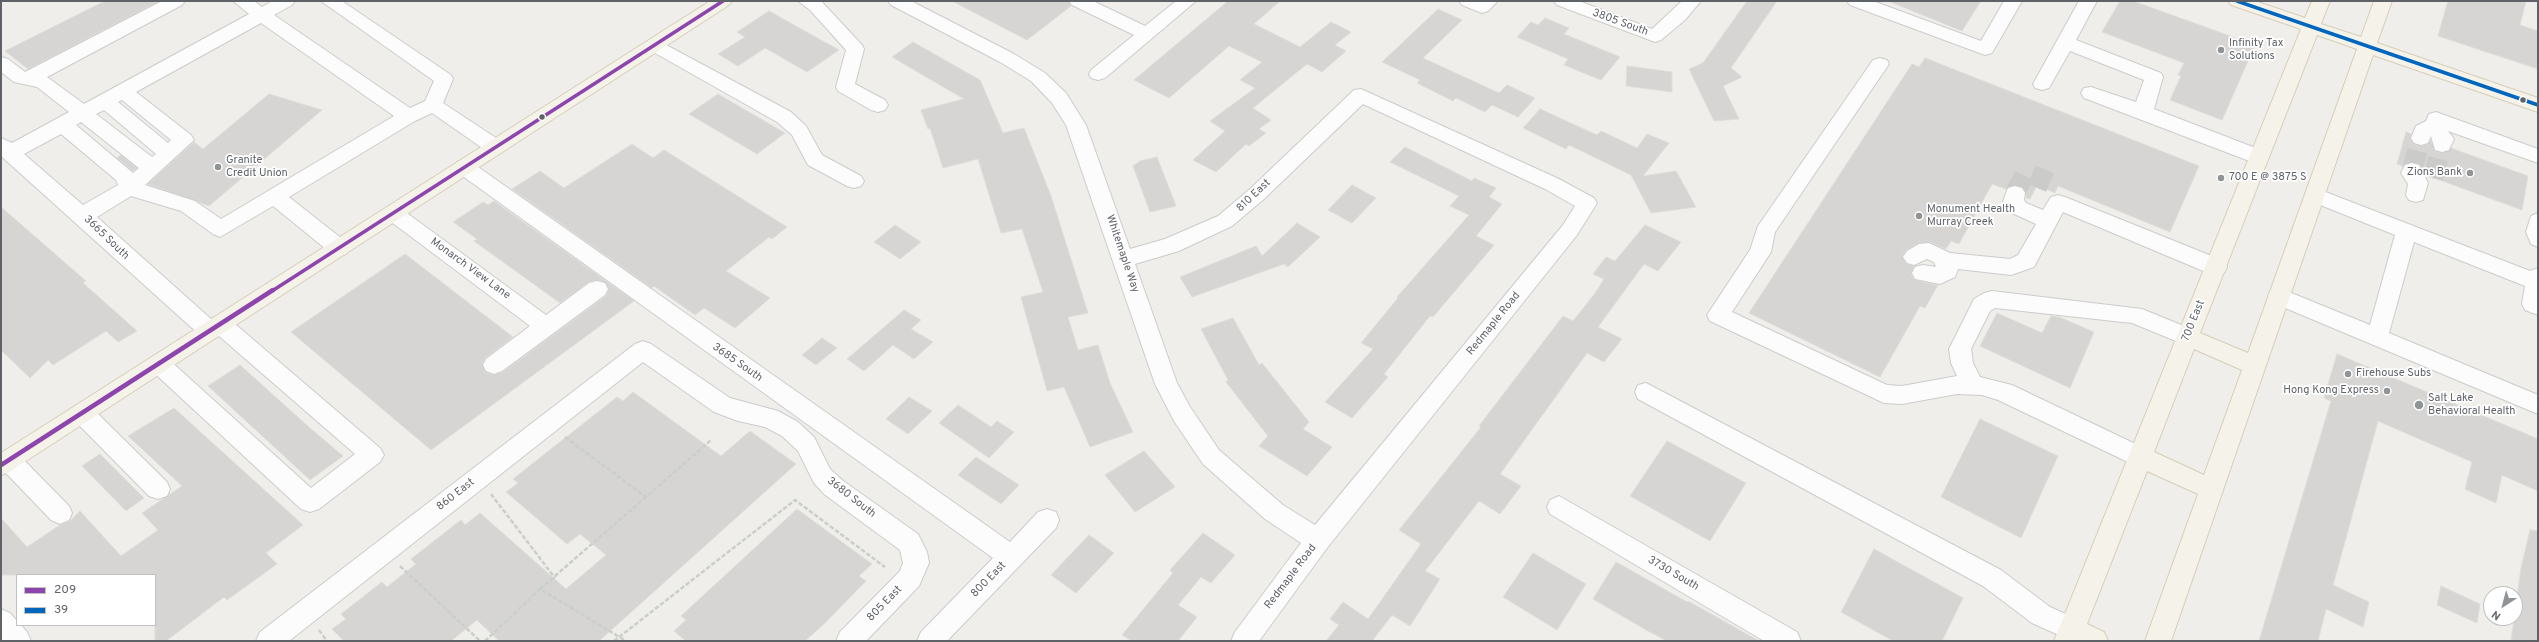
<!DOCTYPE html>
<html>
<head>
<meta charset="utf-8">
<style>
  body { margin:0 }
  #map { position:relative; width:2539px; height:642px; overflow:hidden; background:#efeeea; font-family:Overpass,sans-serif }
  canvas { display:block }
  .frame { position:absolute; inset:0; border:2px solid #5f6368; pointer-events:none }
  .legend { position:absolute; left:16px; top:574px; width:140px; height:52px; box-sizing:border-box; background:#fff; border:1px solid #bfc1c3; margin:0; padding:5px 7px; list-style:none; font-size:12px; color:#5f6368 }
  .legend li { display:flex; align-items:center; gap:8px; height:20px }
  .legend b { width:20px; border:1px solid #bfc1c3 }
  .north { position:absolute; left:2483px; top:586px; width:40px; height:40px; box-sizing:border-box; background:#fff; border:1px solid #bfc1c3; border-radius:50%; rotate:216deg; font-size:11px; font-weight:700; line-height:16px; text-align:center; color:#5f6368 }
  .north::after { content:''; display:block; margin:auto; width:14px; height:18px; background:#919496; clip-path:polygon(50% 0,100% 100%,50% 72%,0 100%) }
</style>
</head>
<body>
<div id="map">
<canvas width="2539" height="642"></canvas>
<div class="frame"></div>
<ul class="legend">
<li><b style="height:5px;background:#8e44ad"></b>209</li>
<li><b style="height:5px;background:#0065bd"></b>39</li>
</ul>
<div class="north">N</div>
</div>
<script>
const ctx = document.querySelector('canvas').getContext('2d');
ctx.lineJoin = 'round';
function paint(path, color) { ctx.fillStyle = color; ctx.fill(path, 'evenodd'); }
const poly = rows => new Path2D(rows.map(r => 'M' + r).join(''));
function stroke(path, color, width, dash) { ctx.strokeStyle = color; ctx.lineWidth = width; ctx.lineCap = dash ? 'butt' : 'round'; ctx.setLineDash(dash || []); ctx.stroke(path); }
function drawText(font, color, halo, rows, align = 'center') {
  ctx.font = font + ' Overpass,sans-serif'; ctx.lineWidth = 3.5; ctx.setLineDash([]); ctx.textBaseline = 'middle'; ctx.strokeStyle = halo; ctx.fillStyle = color; for (const [text, x, y, turn = 0] of rows) {
    ctx.save(); ctx.translate(x, y); ctx.rotate((+turn || 0) * Math.PI / 180); ctx.textAlign = isNaN(turn) ? turn : align; if (halo) ctx.strokeText(text, 0, 0); ctx.fillText(text, 0, 0); ctx.restore();
  }
}
const building = poly([
  [105,1,159,1,28,69,5,51,105,1],
  [952,1,1068,1,1071,6,1027,40,952,1],
  [1228,1,1280,1,1254,24,1300,47,1331,22,1351,32,1335,45,1346,51,1322,72,1307,64,1253,108,1271,120,1259,129,1266,133,1249,146,1246,144,1216,172,1193,160,1225,131,1210,121,1255,88,1240,80,1262,62,1229,46,1169,98,1134,80,1228,1],
  [1747,1,1777,1,1731,68,1742,77,1723,86,1739,119,1714,121,1689,69,1703,63,1747,1],
  [1888,1,1981,1,1962,31,1888,1],
  [2120,1,2133,1,2255,45,2222,120,2170,100,2181,76,2178,75,2184,63,2102,32,2120,1],
  [2448,1,2526,1,2520,25,2538,31,2538,69,2438,36,2448,1],
  [1438,9,1462,20,1423,58,1499,93,1507,85,1535,98,1518,117,1492,105,1485,112,1456,98,1453,101,1417,83,1420,80,1382,62,1438,9],
  [769,11,839,50,807,72,765,48,738,66,718,54,745,37,737,32,769,11],
  [1545,18,1569,28,1564,34,1620,57,1601,80,1564,65,1568,59,1517,37,1531,22,1538,25,1545,18],
  [913,42,980,80,1003,133,1024,128,1051,196,1088,313,1068,317,1078,350,1098,345,1110,383,1133,432,1090,447,1064,387,1047,391,1021,297,1043,292,1022,229,1001,233,978,159,943,168,930,128,928,129,921,110,964,99,892,57,913,42],
  [1925,58,2199,166,2170,232,2058,186,2055,193,2037,185,2030,199,2026,198,2026,192,2022,187,2015,185,2006,189,1992,184,1959,244,1951,241,1946,249,1930,242,1919,243,1906,250,1902,256,1906,264,1914,266,1911,274,1914,280,1938,285,1925,308,1920,306,1880,377,1749,313,1912,64,1919,67,1925,58],
  [1627,66,1672,72,1672,92,1626,86,1627,66],
  [269,94,322,110,209,206,148,184,194,142,203,149,269,94],
  [718,94,785,133,757,154,689,114,718,94],
  [1540,109,1597,135,1601,131,1637,148,1647,134,1669,143,1643,176,1676,171,1696,207,1651,213,1631,175,1569,145,1566,149,1523,128,1540,109],
  [2406,132,2411,134,2410,139,2414,144,2421,146,2428,144,2431,141,2435,151,2442,153,2451,148,2528,176,2522,210,2426,175,2419,164,2412,162,2403,166,2397,164,2406,132],
  [632,144,653,158,664,150,787,227,772,239,769,237,726,271,770,298,735,328,704,308,695,315,654,286,652,288,512,189,540,171,564,188,632,144],
  [1405,147,1472,181,1474,178,1496,188,1489,197,1502,204,1476,236,1494,245,1433,317,1430,316,1384,374,1388,377,1352,418,1325,402,1373,349,1361,343,1398,298,1397,297,1469,215,1450,206,1459,196,1390,162,1405,147],
  [121,155,137,168,133,171,117,158,121,155],
  [1157,157,1176,206,1150,212,1133,166,1140,161,1157,157],
  [1352,185,1376,198,1352,223,1328,210,1352,185],
  [494,201,634,301,431,450,291,332,405,254,513,337,485,358,482,364,485,372,493,375,503,372,606,296,609,288,605,282,597,280,589,282,560,303,474,241,477,239,453,222,483,202,488,205,494,201],
  [1,207,86,281,83,283,137,331,118,342,106,331,53,365,48,360,30,378,1,350,1,207],
  [1297,223,1320,237,1288,267,1284,264,1192,297,1180,277,1256,246,1262,256,1297,223],
  [895,225,921,242,900,259,874,242,895,225],
  [1645,225,1681,242,1658,271,1644,264,1598,327,1622,339,1604,362,1587,353,1500,474,1521,486,1500,514,1479,501,1425,571,1440,579,1410,626,1392,615,1372,641,1326,641,1339,625,1330,619,1343,602,1368,619,1421,544,1399,530,1481,427,1479,426,1563,316,1573,321,1596,292,1604,279,1593,274,1606,257,1615,261,1645,225],
  [904,310,921,320,911,329,933,342,914,359,893,345,864,371,847,359,904,310],
  [1997,313,2042,333,2051,316,2059,317,2094,332,2070,388,1980,346,1997,313],
  [1233,318,1259,365,1262,363,1309,422,1303,429,1332,447,1307,476,1259,446,1268,436,1226,382,1228,380,1201,329,1233,318],
  [822,338,837,348,816,365,802,355,822,338],
  [2337,354,2538,439,2538,491,2502,475,2496,503,2465,489,2472,462,2378,421,2333,585,2369,602,2363,627,2326,609,2318,641,2259,641,2331,401,2324,398,2337,354],
  [240,365,310,428,343,456,310,480,208,386,240,365],
  [633,392,721,456,750,431,796,464,599,641,499,641,477,620,451,641,344,641,332,629,346,619,341,614,382,582,387,587,416,564,411,559,461,520,465,525,480,513,566,589,606,555,580,534,567,544,506,492,518,483,513,479,617,397,623,401,633,392],
  [909,397,932,411,908,434,886,419,909,397],
  [958,405,991,427,997,421,1014,432,989,458,939,423,958,405],
  [174,408,303,525,266,553,277,564,227,600,224,597,166,641,155,641,155,575,1,575,1,518,27,547,60,525,70,521,80,511,121,556,158,530,142,513,182,486,128,436,174,408],
  [1980,419,2058,456,2021,538,1941,497,1980,419],
  [1667,441,1746,483,1710,541,1630,496,1667,441],
  [1144,451,1175,487,1135,512,1105,475,1144,451],
  [100,454,144,498,126,511,82,466,100,454],
  [976,457,1019,485,1001,504,958,475,976,457],
  [797,509,872,564,859,576,866,581,825,623,805,641,686,641,674,631,686,620,681,616,797,509],
  [2530,530,2538,531,2538,641,2511,641,2521,568,2530,530],
  [1203,533,1235,555,1211,583,1201,577,1178,605,1197,617,1178,641,1132,641,1122,635,1173,573,1170,570,1203,533],
  [1089,535,1114,553,1076,593,1051,575,1089,535],
  [1874,549,1963,598,1942,641,1893,641,1841,612,1874,549],
  [1533,553,1586,584,1557,630,1503,597,1533,553],
  [1616,562,1687,602,1688,601,1759,641,1667,641,1646,630,1593,599,1616,562],
  [2441,586,2480,604,2477,623,2437,605,2441,586]
]);
const minorTunnel = poly([
  [2412,170,2421,138],
  [2433,178,2442,145],
  [2015,193,2026,172,2058,186]
]);
const path = poly([
  [565,437,646,497,711,440],
  [491,494,555,578],
  [400,566,480,641],
  [540,589,646,497],
  [319,630,327,641],
  [485,641,540,589,626,641],
  [614,641,795,500,885,567]
]);
const minor = poly([
  [162,1,185,1,182,5,47,77,84,104,249,14,233,1,254,1,262,7,272,1,295,1,292,5,274,15,410,108,425,101,434,81,321,1,342,1,451,75,453,79,443,103,502,142,505,147,502,152,495,154,488,152,432,113,415,121,289,197,346,242,350,248,346,254,339,256,332,254,273,206,220,237,213,234,181,211,131,196,97,217,211,319,220,315,228,318,380,448,384,455,380,462,319,509,310,512,301,509,151,370,148,364,151,358,159,355,167,358,311,488,355,454,219,336,210,340,202,337,1,156,1,138,12,143,69,112,37,87,14,82,1,72,1,57,8,59,25,72,162,1],
  [261,23,394,116,221,219,195,201,145,185,194,140,191,135,136,92,261,23],
  [122,100,171,140,168,143,118,102,122,100],
  [104,110,156,154,152,157,96,114,104,110],
  [81,122,139,168,133,173,76,125,81,122],
  [61,134,116,180,118,185,83,205,24,154,61,134],
  [798,1,822,2,862,45,864,49,855,84,885,100,888,105,885,110,878,112,871,110,838,91,836,87,846,50,810,10,798,1],
  [888,1,911,1,1014,54,1045,73,1066,93,1086,125,1130,249,1165,239,1218,216,1250,189,1354,90,1361,89,1559,179,1594,198,1597,203,1577,235,1327,548,1259,641,1231,641,1235,632,1301,543,1265,519,1203,464,1174,421,1155,384,1066,125,1052,103,1031,81,1000,62,891,5,888,1],
  [1363,104,1545,189,1575,206,1563,225,1315,525,1283,505,1219,450,1190,407,1177,383,1135,264,1179,251,1232,226,1264,199,1363,104],
  [1069,1,1093,1,1145,26,1176,1,1196,1,1105,78,1098,80,1091,78,1089,74,1091,70,1134,35,1072,5,1069,1],
  [1459,1,1498,1,1488,11,1482,13,1462,5,1459,1],
  [1554,1,1579,1,1652,29,1682,1,1701,1,1685,20,1661,40,1655,42,1557,5,1554,1],
  [1847,1,1873,1,1981,41,2004,1,2022,1,1992,53,1985,55,1850,5,1847,1],
  [2079,1,2097,1,2076,40,2161,73,2163,77,2154,109,2266,152,2269,157,2266,162,2259,164,2252,162,2084,98,2081,93,2084,88,2091,87,2136,102,2144,80,2070,51,2049,88,2042,90,2035,88,2033,84,2079,1],
  [655,39,791,112,806,126,822,155,861,176,864,181,861,186,854,188,847,186,808,165,792,135,777,122,648,49,646,45,648,41,655,39],
  [1880,58,1887,60,1889,64,1775,232,1771,252,1732,312,1887,385,1902,386,1957,376,1951,363,1949,349,1974,299,1984,293,1992,291,2142,309,2196,331,2199,337,2196,343,2188,346,2132,323,1995,308,1990,311,1971,349,1973,363,1980,377,2012,385,2148,450,2152,457,2148,464,2140,467,2132,464,1998,400,1982,395,1957,394,1902,404,1884,403,1710,321,1707,315,1750,250,1758,226,1873,60,1880,58],
  [2436,112,2538,149,2538,163,2448,131,2454,139,2449,150,2442,152,2435,150,2431,136,2428,143,2421,145,2414,143,2411,138,2416,126,2426,121,2429,114,2436,112],
  [464,160,471,162,1010,542,1038,512,1047,509,1056,512,1059,520,1056,528,947,641,917,641,921,632,993,558,457,172,454,167,457,162,464,160],
  [2412,163,2419,165,2428,183,2423,200,2416,202,2409,200,2406,195,2408,184,2401,173,2405,165,2412,163],
  [2015,186,2022,188,2025,193,2024,200,2026,203,2043,210,2051,197,2058,195,2065,197,2224,261,2227,267,2224,273,2216,275,2208,273,2063,212,2034,267,2011,275,1958,269,1955,277,1940,284,1915,279,1912,273,1915,267,1923,265,1936,267,1934,262,1927,259,1914,265,1907,263,1903,257,1907,251,1919,244,1929,243,1950,253,2010,259,2018,255,2036,224,2012,213,2003,201,2008,188,2015,186],
  [2315,188,2530,271,2538,268,2538,315,2525,310,2522,304,2525,286,2414,242,2389,333,2538,395,2538,414,2271,302,2268,296,2271,290,2279,288,2370,325,2395,235,2308,200,2305,195,2308,190,2315,188],
  [393,206,400,208,546,315,589,283,597,281,605,283,608,289,605,295,502,371,494,374,486,371,483,365,486,359,530,326,386,218,383,213,386,208,393,206],
  [2538,213,2538,247,2531,244,2526,232,2531,216,2538,213],
  [643,341,651,344,730,398,778,411,798,422,814,437,830,469,842,480,918,534,927,552,929,563,919,586,866,641,836,641,840,632,900,571,903,563,900,550,824,494,814,483,798,451,782,436,765,427,738,421,714,412,643,362,289,641,256,641,260,632,635,344,643,341],
  [1646,383,2001,570,2050,607,2081,621,2085,629,2081,637,2072,641,2032,623,1983,586,1638,399,1635,392,1638,385,1646,383],
  [82,404,90,406,167,482,170,489,167,496,158,499,149,496,74,420,70,413,74,406,82,404],
  [9,450,17,453,69,506,72,513,69,520,60,524,51,520,1,468,1,453,9,450],
  [1559,496,1797,632,1801,641,1764,641,1550,514,1547,507,1550,500,1559,496],
  [1,609,10,613,17,621,17,625,21,625,27,632,31,641,2,641,1,609]
]);
const major = poly([
  [710,1,732,1,729,5,9,472,1,475,1,453,710,1],
  [2228,1,2255,1,2305,18,2312,1,2330,1,2321,24,2361,37,2374,1,2392,1,2377,43,2538,98,2538,112,2373,55,2171,641,2145,641,2198,494,2147,471,2087,624,2104,632,2108,641,2054,641,2301,29,2231,5,2228,1],
  [2317,35,2357,49,2248,353,2200,333,2317,35],
  [2194,349,2242,370,2204,475,2154,452,2194,349]
]);
const bus1Far1 = poly([
  [272,291,723,1]
]);
const bus1 = poly([
  [1,465,273,290]
]);
const bus2 = poly([
  [2237,1,2538,105]
]);
const markers = [
  [2221,50,4,"#919496"],
  [2523,100,3.5,"#5f6368"],
  [542,117,3.5,"#5f6368"],
  [218,167,4,"#919496"],
  [2470,173,4,"#919496"],
  [2221,178,4,"#919496"],
  [1919,216,4,"#919496"],
  [2348,374,4,"#919496"],
  [2387,391,4,"#919496"],
  [2419,405,5,"#919496"]
];
const streetNames = [
  ["3805 South",1620,23,20],
  ["810 East",1254,196,-43],
  ["3665 South",106,238,44],
  ["Whitemaple Way",1122,254,71],
  ["Monarch View Lane",470,269,36],
  ["700 East",2194,321,-68],
  ["Redmaple Road",1494,324,-51],
  ["3685 South",737,363,35],
  ["860 East",456,495,-38],
  ["3680 South",851,498,38],
  ["3730 South",1673,574,30],
  ["Redmaple Road",1291,577,-53],
  ["800 East",989,580,-46],
  ["805 East",885,604,-46]
];
const poiNames = [
  ["Infinity Tax",2229,44],
  ["Solutions",2229,57],
  ["Granite",226,161],
  ["Credit Union",226,174],
  ["Zions Bank",2462,173,"right"],
  ["700 E @ 3875 S",2229,178],
  ["Monument Health",1927,210],
  ["Murray Creek",1927,223],
  ["Firehouse Subs",2356,374],
  ["Hong Kong Express",2379,391,"right"],
  ["Salt Lake",2428,399],
  ["Behavioral Health",2428,412]
];
paint(building, '#d6d5d3');
stroke(building, '#deddd9', 1);
stroke(minorTunnel, '#cbcbca', 20, [20, 10]);
stroke(minor, '#cbcccc', 2);
stroke(major, '#d7ceb8', 2);
stroke(path, '#cacfcc', 2.5, [4.5, 2]);
paint(minor, '#fdfcfc');
paint(major, '#f4f2e9');
stroke(bus1Far1, '#8e44ad', 3.5);
stroke(bus1, '#8e44ad', 4.5);
stroke(bus2, '#0065bd', 3.5);
for (const [x, y, r, color] of markers) { const dot = new Path2D(); dot.arc(x, y, r, 0, 2 * Math.PI); ctx.fillStyle = color; ctx.fill(dot); stroke(dot, '#fff', 1.5); }
drawText('11px', '#5f6368', '#fff', streetNames);
drawText('11px', '#5f6368', '#fff', poiNames, 'left');
</script>
</body>
</html>
